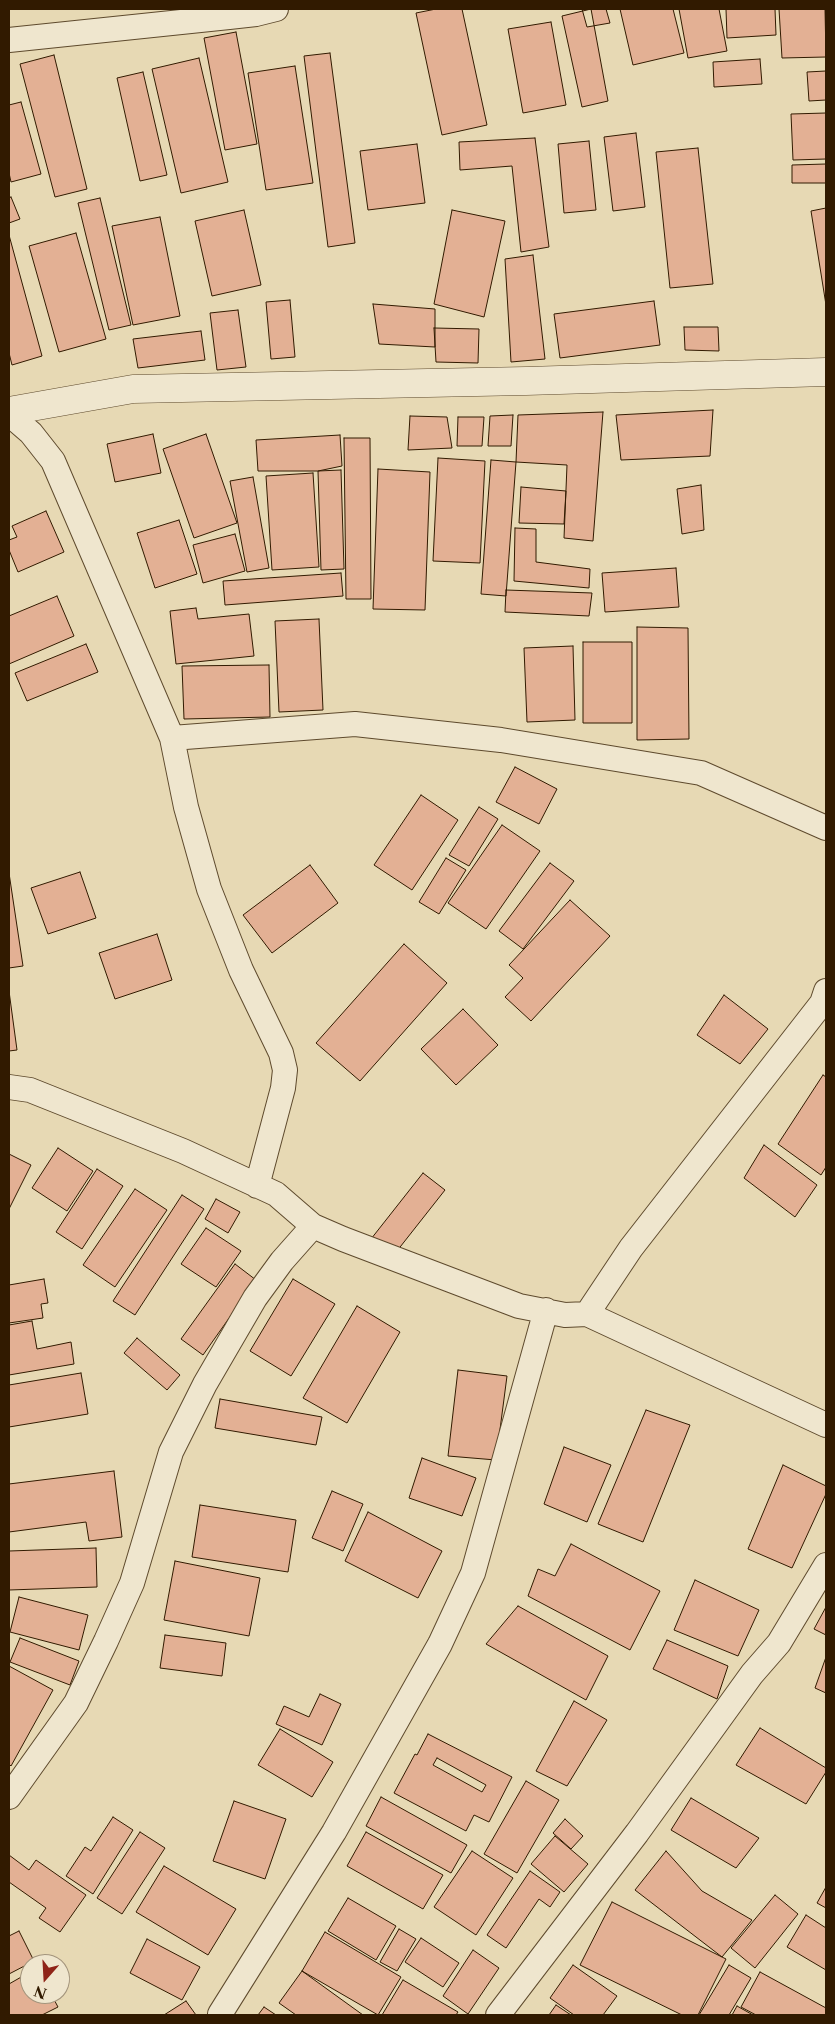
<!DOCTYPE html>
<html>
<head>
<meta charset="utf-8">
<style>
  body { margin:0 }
  #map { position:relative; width:835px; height:2024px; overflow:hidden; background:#e7d9b4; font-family:"Libre Caslon Text",serif }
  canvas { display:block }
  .frame { position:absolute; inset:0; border:10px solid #311a00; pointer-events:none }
  .north { position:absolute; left:20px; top:1954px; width:50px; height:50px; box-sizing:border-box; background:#efe6ce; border:1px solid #a3947c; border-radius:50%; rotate:199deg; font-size:14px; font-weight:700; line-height:20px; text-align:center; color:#311a00 }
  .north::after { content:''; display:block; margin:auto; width:18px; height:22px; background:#8f2418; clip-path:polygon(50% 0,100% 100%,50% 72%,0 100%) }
</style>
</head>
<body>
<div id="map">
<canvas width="835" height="2024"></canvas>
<div class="frame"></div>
<div class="north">N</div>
</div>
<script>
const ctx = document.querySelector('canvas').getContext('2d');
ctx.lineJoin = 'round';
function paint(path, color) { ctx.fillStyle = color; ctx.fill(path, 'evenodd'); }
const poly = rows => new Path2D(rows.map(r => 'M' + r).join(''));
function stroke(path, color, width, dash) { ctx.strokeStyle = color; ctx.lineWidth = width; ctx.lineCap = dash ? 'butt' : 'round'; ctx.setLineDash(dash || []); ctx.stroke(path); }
const building = poly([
  [436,9,462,9,487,125,442,135,416,13,436,9],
  [582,9,606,9,610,23,587,27,582,9],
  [591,9,608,101,582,107,562,16,591,9],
  [620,9,673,9,684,53,633,65,620,9],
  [679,9,719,9,727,51,688,58,679,9],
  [726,9,775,9,776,35,727,38,726,9],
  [779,9,825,9,826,57,782,58,779,9],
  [551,22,566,105,523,113,508,29,551,22],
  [236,32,257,144,225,150,204,38,236,32],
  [330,53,355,243,328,247,304,56,330,53],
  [54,55,87,189,55,197,20,64,54,55],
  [199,58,228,182,181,193,152,69,199,58],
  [760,59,762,84,714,87,713,62,760,59],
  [295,66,313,183,266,190,248,73,295,66],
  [826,71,826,100,809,101,807,72,826,71],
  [143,72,167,175,140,181,117,78,143,72],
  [21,102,41,174,11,182,9,173,9,105,21,102],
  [826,113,826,159,793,160,791,114,826,113],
  [636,133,645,207,613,211,604,137,636,133],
  [535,138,549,247,521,252,512,166,460,170,459,142,535,138],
  [589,141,596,210,564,213,558,144,589,141],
  [417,144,425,203,368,210,360,151,417,144],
  [698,148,713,284,670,288,656,152,698,148],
  [826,164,826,183,792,183,792,165,826,164],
  [11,197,20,219,9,223,9,198,11,197],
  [100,198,131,325,109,330,78,203,100,198],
  [826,208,826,305,811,211,826,208],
  [244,210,261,285,212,296,195,221,244,210],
  [452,210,505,221,484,317,434,304,452,210],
  [160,217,180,316,133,325,112,226,160,217],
  [76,233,106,339,59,352,29,246,76,233],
  [9,235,42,356,12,365,9,353,9,235],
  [533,255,545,359,511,362,505,259,533,255],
  [290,300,295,357,271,359,266,302,290,300],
  [654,301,660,345,560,358,554,314,654,301],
  [373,304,435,309,435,347,379,344,373,304],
  [238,310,246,367,217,370,210,313,238,310],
  [684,327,718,327,719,351,685,350,684,327],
  [434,328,479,329,478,363,436,362,434,328],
  [201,331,205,360,138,368,133,339,201,331],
  [713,410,710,456,621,460,616,415,713,410],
  [603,412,593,541,564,538,567,465,516,462,518,415,603,412],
  [513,415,511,446,488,446,490,416,513,415],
  [410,416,447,417,452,448,408,450,410,416],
  [458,417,484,417,482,446,457,446,458,417],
  [153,434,161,473,115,482,107,444,153,434],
  [206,434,237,523,194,538,163,449,206,434],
  [340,435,342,466,318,471,258,471,256,440,340,435],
  [344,438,370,438,371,599,346,599,344,438],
  [438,458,485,461,480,563,433,561,438,458],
  [491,460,516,462,506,596,481,594,491,460],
  [378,469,430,472,425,610,373,609,378,469],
  [341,470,344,569,321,570,318,471,341,470],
  [313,473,319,567,272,570,266,476,313,473],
  [253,477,269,568,247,572,230,481,253,477],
  [701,485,704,530,682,534,677,489,701,485],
  [521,487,566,491,564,524,519,523,521,487],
  [46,511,64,552,18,572,9,550,9,540,17,537,12,526,46,511],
  [179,520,197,574,155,588,137,533,179,520],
  [515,528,536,529,536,562,590,569,589,588,514,581,515,528],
  [235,534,245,571,203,583,193,545,235,534],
  [676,568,679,607,605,612,602,573,676,568],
  [341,573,343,596,225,605,223,581,341,573],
  [506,590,592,593,589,616,505,612,506,590],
  [57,596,74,636,9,664,9,616,57,596],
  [196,608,198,619,249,614,254,656,176,664,170,611,196,608],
  [319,619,323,710,279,712,275,621,319,619],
  [637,627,688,628,689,739,637,740,637,627],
  [583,642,632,642,632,723,583,723,583,642],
  [86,644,98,672,27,701,15,673,86,644],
  [573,646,575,720,527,722,524,648,573,646],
  [269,665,270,717,184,719,182,666,269,665],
  [515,767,557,789,539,824,496,802,515,767],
  [421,795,458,820,412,890,374,865,421,795],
  [479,807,498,819,469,866,449,855,479,807],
  [502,825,540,851,486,929,448,903,502,825],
  [446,858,466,870,439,914,419,902,446,858],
  [550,863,574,881,523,949,499,931,550,863],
  [310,865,338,903,272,953,243,915,310,865],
  [80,872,96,918,48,934,31,888,80,872],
  [9,873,23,966,9,968,9,873],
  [570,900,610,936,531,1021,505,997,523,978,509,965,570,900],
  [157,934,172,980,115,999,99,953,157,934],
  [404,944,447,983,360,1081,316,1043,404,944],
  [9,991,17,1050,9,1051,9,991],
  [724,995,768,1029,740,1064,697,1035,724,995],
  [463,1009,498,1045,456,1085,421,1049,463,1009],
  [823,1075,826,1077,826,1167,821,1175,778,1144,823,1075],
  [764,1145,817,1185,795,1217,744,1178,764,1145],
  [58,1148,93,1171,67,1211,32,1188,58,1148],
  [9,1154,31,1165,9,1209,9,1154],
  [97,1169,123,1186,82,1249,56,1232,97,1169],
  [423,1173,445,1190,393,1256,371,1239,423,1173],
  [135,1189,167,1210,115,1287,83,1265,135,1189],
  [182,1195,204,1209,135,1315,113,1301,182,1195],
  [216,1199,240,1212,228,1233,205,1219,216,1199],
  [206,1228,241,1251,216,1287,181,1264,206,1228],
  [235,1264,256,1280,203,1355,181,1339,235,1264],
  [44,1279,48,1303,41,1304,43,1318,9,1323,9,1285,44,1279],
  [293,1279,335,1304,291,1376,250,1351,293,1279],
  [357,1306,400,1332,347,1423,303,1398,357,1306],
  [32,1321,37,1349,71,1342,74,1364,9,1375,9,1325,32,1321],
  [137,1338,180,1375,167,1390,124,1353,137,1338],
  [458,1370,507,1376,496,1460,448,1456,458,1370],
  [81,1373,88,1414,9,1427,9,1385,81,1373],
  [220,1399,322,1417,316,1445,215,1428,220,1399],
  [646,1410,690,1425,643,1542,598,1524,646,1410],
  [564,1447,611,1465,587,1522,544,1504,564,1447],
  [422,1458,476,1478,462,1516,409,1498,422,1458],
  [783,1465,826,1486,826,1494,792,1568,748,1549,783,1465],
  [114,1471,122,1537,89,1541,86,1522,9,1532,9,1484,114,1471],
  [332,1491,363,1504,343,1551,312,1538,332,1491],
  [200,1505,296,1520,288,1572,192,1557,200,1505],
  [368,1512,442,1551,418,1598,345,1561,368,1512],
  [571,1544,660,1591,630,1650,528,1596,538,1569,555,1576,571,1544],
  [96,1548,97,1587,9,1590,9,1551,96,1548],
  [175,1561,260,1578,249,1636,164,1620,175,1561],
  [695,1580,759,1610,738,1656,674,1630,695,1580],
  [19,1597,88,1615,79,1650,10,1632,19,1597],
  [518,1606,608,1656,586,1700,486,1644,518,1606],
  [826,1607,826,1635,814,1629,826,1607],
  [165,1635,226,1643,222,1676,160,1668,165,1635],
  [20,1638,79,1661,70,1685,10,1662,20,1638],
  [667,1640,728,1666,717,1699,653,1669,667,1640],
  [826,1657,826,1693,815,1688,826,1657],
  [9,1666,53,1690,11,1766,9,1764,9,1666],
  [320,1694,341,1704,322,1745,276,1724,284,1706,309,1717,320,1694],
  [574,1701,607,1720,567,1786,536,1771,574,1701],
  [760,1728,826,1768,826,1772,806,1804,736,1765,760,1728],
  [280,1729,333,1762,312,1797,258,1765,280,1729],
  [428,1734,512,1777,489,1822,474,1815,466,1831,394,1793,415,1754,417,1755,428,1734],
  [437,1758,486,1785,482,1792,433,1765,437,1758],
  [526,1781,559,1800,517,1873,484,1854,526,1781],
  [381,1797,467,1845,451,1873,366,1826,381,1797],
  [691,1798,759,1838,736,1868,671,1830,691,1798],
  [234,1801,286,1819,265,1879,213,1861,234,1801],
  [113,1817,133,1830,93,1894,66,1876,85,1847,91,1851,113,1817],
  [565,1819,583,1836,571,1849,553,1833,565,1819],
  [140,1832,165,1848,122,1914,97,1898,140,1832],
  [366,1832,443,1875,423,1909,347,1866,366,1832],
  [555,1836,588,1864,564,1892,531,1864,555,1836],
  [472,1851,513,1878,476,1935,434,1907,472,1851],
  [666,1851,702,1891,752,1920,722,1957,635,1890,666,1851],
  [9,1855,29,1870,36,1860,86,1895,60,1932,39,1918,46,1908,9,1882,9,1855],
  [164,1866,236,1909,208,1955,136,1912,164,1866],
  [530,1871,560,1892,550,1907,539,1899,506,1948,487,1935,530,1871],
  [826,1887,826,1908,817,1903,826,1887],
  [775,1895,798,1914,755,1968,731,1948,775,1895],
  [348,1898,396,1926,376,1960,328,1931,348,1898],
  [612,1902,726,1959,698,2015,682,2015,580,1965,612,1902],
  [806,1915,826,1928,826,1970,787,1947,806,1915],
  [399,1929,416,1939,397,1971,380,1962,399,1929],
  [19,1931,34,1961,9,1974,9,1936,19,1931],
  [325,1932,401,1977,378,2015,302,1971,325,1932],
  [421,1938,459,1963,443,1987,405,1962,421,1938],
  [147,1939,200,1967,182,2000,130,1973,147,1939],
  [473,1950,499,1968,468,2014,443,1996,473,1950],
  [573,1965,617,1996,603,2015,574,2015,550,1998,573,1965],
  [729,1965,751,1978,729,2015,699,2015,729,1965],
  [302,1971,363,2015,296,2015,279,2003,302,1971],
  [30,1972,30,1994,51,1994,58,2007,42,2015,9,2015,9,1984,30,1972],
  [760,1972,826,2008,826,2015,756,2015,741,2007,760,1972],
  [403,1980,458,2012,456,2015,382,2015,403,1980],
  [186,2001,196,2015,164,2015,186,2001],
  [556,2005,571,2015,549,2015,556,2005],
  [737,2006,753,2015,732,2015,737,2006],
  [264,2007,276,2015,258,2015,264,2007]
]);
const minor = poly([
  [9,40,229,17,256,14,276,9],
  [9,414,31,433,53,461,172,738,186,807,209,889,241,970,281,1053,285,1070,283,1088,257,1186],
  [172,738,355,724,501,740,701,773,826,828],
  [9,1087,30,1090,183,1151,276,1194,313,1226,343,1239,519,1306,565,1315,587,1314,826,1425],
  [587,1314,631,1248,822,1003,826,991],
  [9,1797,76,1703,106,1641,132,1583,171,1452,205,1384,255,1298,282,1261,313,1226],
  [220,2014,334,1832,440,1644,473,1573,546,1310],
  [498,2015,637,1833,752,1674,779,1643,826,1565]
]);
const tertiary = poly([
  [9,411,133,389,526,381,826,372]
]);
paint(building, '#e3b094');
stroke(building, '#311a00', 1);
stroke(minor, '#5e4a2d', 26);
stroke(tertiary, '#5e4a2d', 29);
stroke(minor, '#efe6ce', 24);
stroke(tertiary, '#efe6ce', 28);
</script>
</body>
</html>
